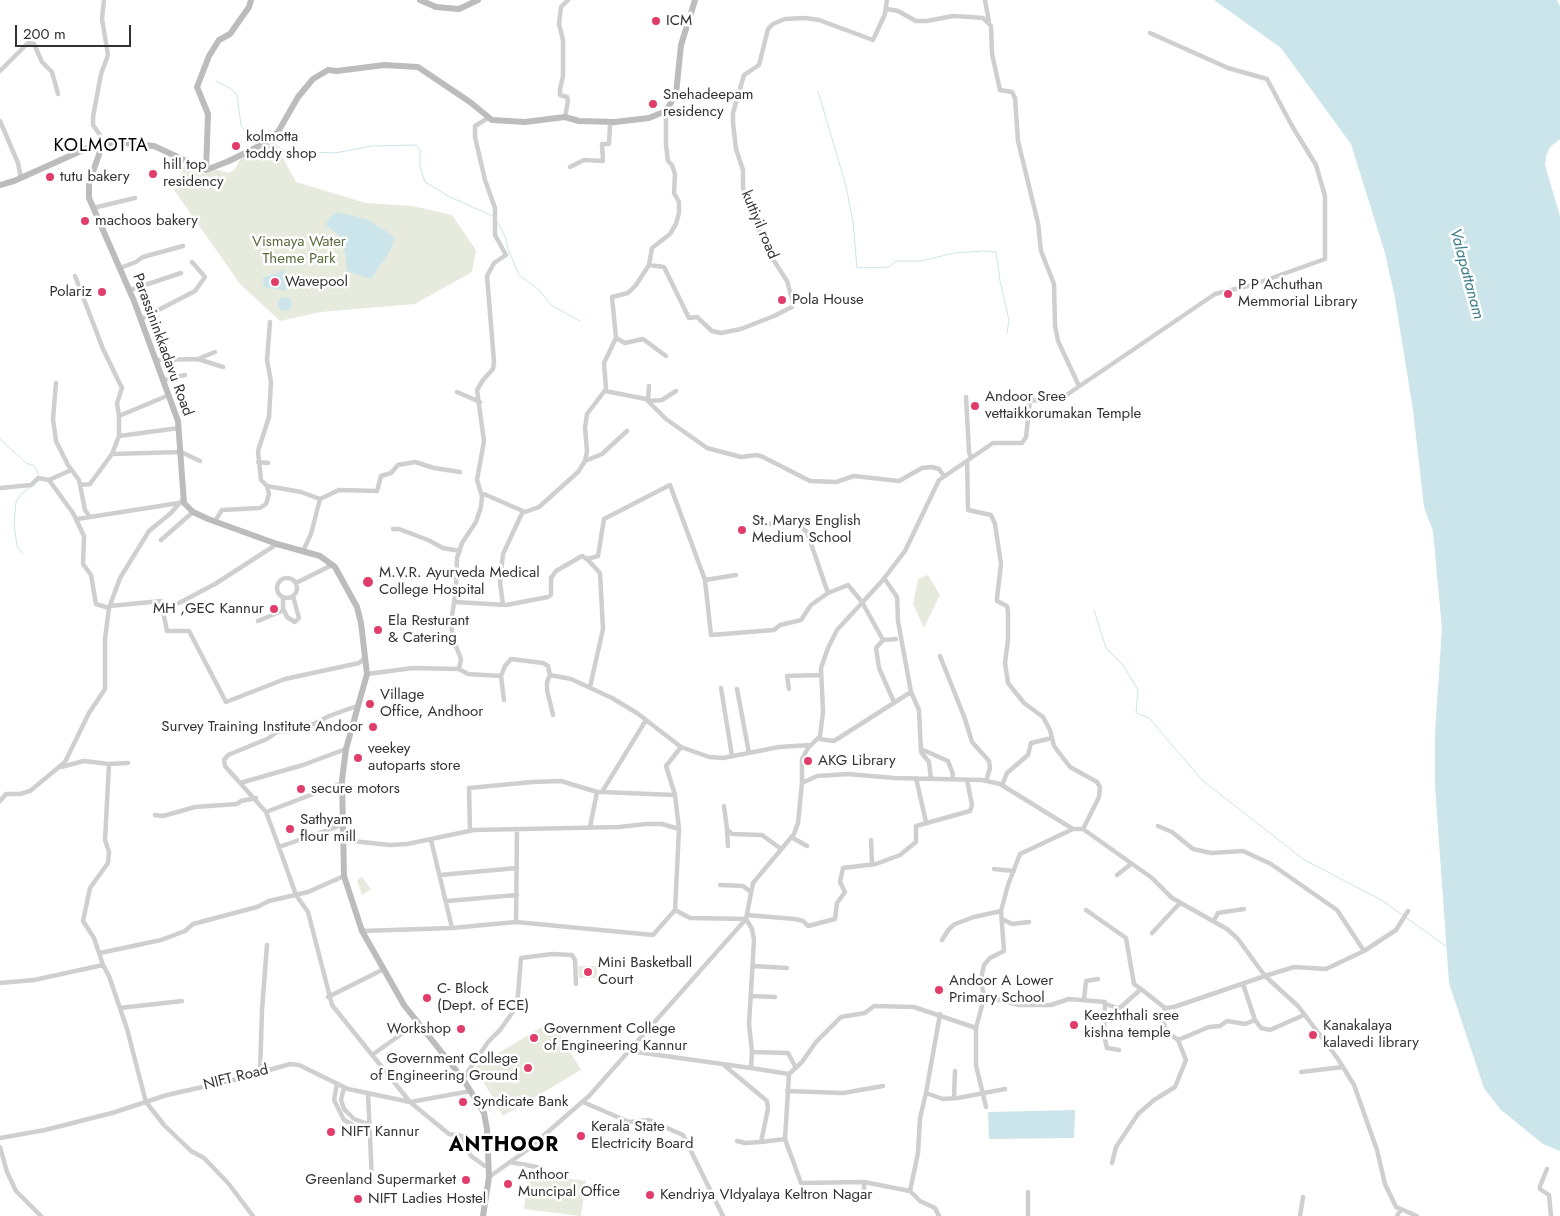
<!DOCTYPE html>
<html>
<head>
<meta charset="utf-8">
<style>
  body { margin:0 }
  #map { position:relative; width:1560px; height:1216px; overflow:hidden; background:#fff; font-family:Jost,sans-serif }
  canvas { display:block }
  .scale { position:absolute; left:15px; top:25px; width:116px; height:22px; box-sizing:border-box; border:2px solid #323232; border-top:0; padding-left:6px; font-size:15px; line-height:18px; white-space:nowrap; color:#323232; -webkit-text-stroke:4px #fff; paint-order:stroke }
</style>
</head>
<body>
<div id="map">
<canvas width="1560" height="1216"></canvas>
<div class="scale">200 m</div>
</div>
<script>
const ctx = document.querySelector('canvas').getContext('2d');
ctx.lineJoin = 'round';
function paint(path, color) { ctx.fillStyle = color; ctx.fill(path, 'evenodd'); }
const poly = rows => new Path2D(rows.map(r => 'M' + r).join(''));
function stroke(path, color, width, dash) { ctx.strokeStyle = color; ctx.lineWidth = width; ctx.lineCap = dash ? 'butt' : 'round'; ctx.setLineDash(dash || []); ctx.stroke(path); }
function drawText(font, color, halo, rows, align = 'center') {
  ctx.font = font + ' Jost,sans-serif'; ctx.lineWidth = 5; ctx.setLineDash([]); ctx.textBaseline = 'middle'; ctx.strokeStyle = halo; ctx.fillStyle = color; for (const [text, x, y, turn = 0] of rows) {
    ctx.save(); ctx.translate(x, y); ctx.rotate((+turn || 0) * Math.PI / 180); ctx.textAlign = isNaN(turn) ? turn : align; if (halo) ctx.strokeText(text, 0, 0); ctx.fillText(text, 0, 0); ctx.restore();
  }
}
const green = poly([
  [274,141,296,182,366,203,413,206,452,215,476,250,472,272,415,304,321,312,280,321,240,284,174,190,184,166,205,174,214,169,229,173,235,169,241,158],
  [928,575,940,595,924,628,913,604,918,579],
  [362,877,371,889,362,895,357,880],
  [578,966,597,966,597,978,579,978],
  [552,1021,581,1070,503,1116,475,1067],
  [529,1173,586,1181,581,1216,524,1209]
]);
const water = poly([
  [1214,0,1557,0,1560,6,1560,139,1550,147,1546,156,1545,165,1560,216,1560,1151,1543,1144,1500,1109,1484,1088,1449,983,1435,786,1435,732,1442,629,1433,531,1424,507,1413,410,1395,298,1385,253,1351,144,1281,48],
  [337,212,366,219,395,237,390,251,371,279,349,272,346,269,346,256,340,236,326,225,329,218],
  [284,270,286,291,264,287,263,278],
  '278 304a7 7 0 1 1 14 0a7 7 0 1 1-14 0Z',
  [1075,1110,1074,1138,989,1139,988,1112]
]);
const stream = poly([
  [216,81,230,88,237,95,241,125,246,132,265,139],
  [818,91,846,186,853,222,857,268,889,267,896,261,921,261,954,253,984,251,996,252,1000,281,1009,320,1007,333],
  [272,143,285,151,335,153,372,146,416,145,420,150,420,167,425,182,450,197,493,216],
  [498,223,505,236,508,249,519,275,539,290,551,305,580,321],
  [0,439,26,463,35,466,39,477],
  [22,553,17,546,14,524,16,502,21,494,39,481],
  [1094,610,1106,648,1123,665,1138,690,1136,713,1149,718,1202,780,1303,859,1383,901,1447,947]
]);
const street = poly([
  [985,0,989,22],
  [887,9,898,11,916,21,927,21,953,16,970,17,983,18,991,26,992,54,1000,90,1012,92,1015,98,1018,141,1038,223,1041,251,1054,284,1055,326,1058,341,1079,386],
  [0,71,28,43,34,44,42,62,52,72,58,94],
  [666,111,666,145,668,161,672,165,675,174,674,193,679,202,679,213,676,224,670,234,652,248,649,265,664,267,689,318,697,317,712,331,721,333,741,329,774,316,792,307,793,303,787,281,767,250,743,188,743,170,736,149,733,123,733,113,744,75,759,65,768,29,773,24,785,19,805,18,819,20,873,40,885,14,887,0],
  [565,117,568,101,567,97,560,95,560,89,563,76,563,40,559,24,561,7,568,0],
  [0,121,18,163,21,178],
  [102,146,100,135,93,125,93,117,101,74,108,55,102,19,104,0],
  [570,167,584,160,603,161,602,144,609,144,610,124,614,123],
  [93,208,135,198],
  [120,268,136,262,143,257,183,246],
  [75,276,103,349,122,388,117,403,119,416,169,395],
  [130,290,181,273],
  [141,319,195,291,205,277,192,262],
  [616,338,625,343,643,339,666,356],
  [198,359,223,367],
  [157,360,198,359,215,352],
  [164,380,185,375],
  [56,383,53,419,56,441,68,465,79,480,85,510,90,517,179,503],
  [649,386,648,401,662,400,676,391],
  [605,391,646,399,666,419,707,448,741,457,757,455,763,457,810,481,836,482,854,476,899,481,922,468,932,467,939,469,944,476],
  [457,392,480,402],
  [966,397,969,452,971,458],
  [119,436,179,428],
  [112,454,181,452,200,461],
  [585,461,602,454,627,431],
  [967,461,968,510,991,515,995,524,1001,564,997,598,997,601,1007,606,1008,611,1008,640,1005,663,1008,683,1024,703,1043,717,1050,730,1054,746,1070,767,1097,782,1100,787,1099,797,1083,829],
  [258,462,268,463],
  [49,480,73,513,84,536,83,564,91,575,96,604,109,608],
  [80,485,90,484,112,454,119,436,119,416],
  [267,486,301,492,320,499,311,534,303,551],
  [0,488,31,485,38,478,49,480,71,470],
  [482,496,477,480,484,441,477,390,483,380,493,369,494,362,487,276,494,263,506,255,495,235,495,208,485,180,475,137,475,126,488,118],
  [320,499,339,490,377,491,381,476,391,473,398,465,415,462,434,468,460,472],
  [77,519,90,517],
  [215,521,222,510,260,508,266,504,269,494,267,486,261,480,258,451,269,417,271,382,267,360,270,322],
  [393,529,399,529,428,540,443,548,460,551],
  [161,540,193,512],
  [587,559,598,556,604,519,670,485,705,580,736,575],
  '277 588a10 10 0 1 1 20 0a10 10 0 1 1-20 0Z',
  [705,580,711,635,774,630,780,625,801,620,811,605,828,593,807,532,789,518,770,524],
  [296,583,332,565],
  [828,593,848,585,862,602,883,640,876,648,879,668,894,702],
  [283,597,283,608,287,617,295,622,299,618,293,596],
  [455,602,506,605,548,597,551,595,551,578,556,571,582,556,587,559,600,573,603,629,590,687],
  [179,603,215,584,277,544],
  [503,605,500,582,503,554,523,511],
  [110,606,161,601,167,631,189,631,226,702,285,679,359,663,364,659],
  [258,621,284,610],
  [883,640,896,639],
  [940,656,965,719,972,742,989,761,990,768,986,781],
  [459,669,468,674,501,676,505,666,511,659,543,663,548,666,550,675,571,679,612,698,637,713,681,747,709,757,723,758,779,747,811,745],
  [367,674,413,668,459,669,461,659,453,639,451,622,456,590,457,558,462,543,476,522,481,507,482,496,484,494,525,512,539,507,578,472,585,461,587,451,585,428,587,414,606,389,604,363,616,338,612,297,628,293,636,285,649,265],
  [550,675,547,682,547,690,553,715],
  [501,676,504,700],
  [721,688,732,756],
  [737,689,749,753],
  [789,689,787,676,821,675],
  [911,692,919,710,921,752,929,762,931,779],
  [819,739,834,741,911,692,898,621,897,597,884,578],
  [921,749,948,761,953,774,952,779],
  [109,764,128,763],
  [916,778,926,822],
  [240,783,303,765,346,749],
  [802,783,802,759,808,748,820,736,823,712,821,668,828,648,837,630,882,581,905,551,939,480,993,443,1022,443,1026,437,1030,401,1065,396,1215,294,1252,285,1325,259,1325,196,1316,165,1292,126,1267,79,1228,68,1150,33],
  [1002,785,1007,773,1028,755,1031,743,1052,738],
  [602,792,675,795],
  [0,801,6,794,20,794,30,791,65,762,89,713,105,689,105,639,109,608,120,578,149,531,171,513,184,498],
  [724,806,727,829,732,834,762,835,781,849],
  [266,812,342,783],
  [155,815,163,816,195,807,237,804,241,801,256,798],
  [342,825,279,847,296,895,308,912,332,1005,410,1102,449,1134,462,1136,471,1156,485,1166,489,1164],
  [1158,826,1172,832,1193,849,1211,853,1243,851,1271,864,1337,910,1364,951],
  [590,827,597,792],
  [727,829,728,846],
  [470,831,469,788,532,782,561,781,597,792,602,792,646,720],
  [791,837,807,846],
  [343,840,390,845,407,844,474,830,619,827,646,824,662,824,679,829,675,795,666,766,681,747],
  [431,840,452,928],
  [871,840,872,865],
  [279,847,266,812,225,766,224,760,228,755,267,739,277,732,302,730,329,716,357,706],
  [994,869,1014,871],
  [440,875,517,868],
  [1117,875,1131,864],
  [720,885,743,886,751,892],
  [447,901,517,895],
  [1086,910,1126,938,1134,984,1141,989],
  [747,915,795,919,803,921,808,926,835,919,837,903,845,892,840,882,843,868,876,864,900,855,916,842,916,826,970,811,972,805,967,780],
  [1002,919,1012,924,1029,922],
  [1214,920,1218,913,1244,909],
  [516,922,517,829],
  [362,931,452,928,516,922,653,935,675,910,679,829],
  [1152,933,1180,903],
  [942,940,949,929,955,924,974,917,1001,911],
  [100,953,161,940,185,931,193,924,257,907,269,901,308,892,344,876],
  [103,965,109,976,127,1029,146,1102,164,1125,191,1151,204,1158,228,1183,253,1216],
  [753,966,787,968],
  [0,983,34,980,103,965,94,938,83,921,90,888,108,863,109,852,105,840,109,764,84,761,61,767],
  [1243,984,1255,1020],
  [751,996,775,997],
  [328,997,384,969],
  [984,998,981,979,984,965,990,958,1004,951,1001,911,1008,885,1020,854,1073,829],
  [1084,999,1086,981,1098,979],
  [1106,1004,1117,1008,1121,1007,1141,989,1165,1008],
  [120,1008,182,1001],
  [1304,1015,1270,1030,1261,1028,1255,1020,1245,1024,1227,1021,1220,1026,1209,1027,1178,1040,1166,1031,1163,1020,1165,1008,1174,1007,1265,976,1294,967,1326,969,1364,951,1396,930,1408,911],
  [976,1028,976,1065,986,1107],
  [629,1051,751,1068,752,1052,749,1024,754,940,752,929,746,919,690,918,675,910],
  [752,1052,788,1053,796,1068],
  [372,1055,417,1023],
  [725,1066,767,1101,768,1109,761,1142,785,1139,789,1074],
  [751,1068,789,1074,802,1062,816,1042,841,1017,865,1013,874,1006,914,1007,976,1028,984,998,988,997,1019,1005,1051,1005,1069,999,1105,1002,1104,1035,1107,1048,1119,1050],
  [1301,1072,1343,1067],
  [260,1073,262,1010,267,945],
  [463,1079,488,1042,500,1030,517,1006,521,958,552,954,572,955,575,960,576,984],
  [337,1084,334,1100,344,1120,362,1130,367,1129,368,1124,354,1119,344,1109,341,1100,344,1087],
  [787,1091,843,1093,883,1086],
  [368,1093,372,1181],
  [926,1093,943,1099,958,1098,1005,1089],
  [954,1098,955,1071],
  [583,1102,629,1122,649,1120,683,1135,723,1216],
  [0,1138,45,1130,112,1113,167,1095,238,1079,290,1064,299,1065,348,1089,410,1102,471,1091],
  [785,1139,801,1183,864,1182],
  [737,1141,745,1143,761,1142],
  [0,1147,7,1172,16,1191,41,1216],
  [510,1162,542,1168],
  [1112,1163,1116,1147,1138,1114,1154,1100,1175,1087,1186,1060,1178,1040],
  [1547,1169,1540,1186,1540,1189,1549,1195,1551,1216],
  [489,1177,527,1150,589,1096,746,919,753,883,794,834,798,823,802,783,817,776,848,774,894,778,982,780,1000,784,1073,829,1083,829,1152,878,1172,898,1227,929,1238,939,1265,976,1298,1006,1338,1059,1354,1085,1377,1150,1385,1184,1396,1207,1417,1216],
  [1028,1192,1028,1216],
  [864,1199,864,1182,910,1191],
  [939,1216,935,1208,920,1201,910,1191,918,1153,920,1118,926,1093,940,1014],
  [1300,1216,1303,1197],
  [1397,1216,1401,1209]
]);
const secondary = poly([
  [420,0,436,7,459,9,478,0],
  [206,170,208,114,197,87,209,56,219,40,230,34,249,7,251,0],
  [0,185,14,181,92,146,102,146],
  [483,1216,489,1177,487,1129,484,1113,463,1079,404,1005,362,931,344,876,342,780,346,749,367,674,361,623,357,607,335,567,320,556,277,544,208,519,193,512,184,503,178,421,134,301,89,198,89,183,102,146,115,142,154,146,206,170,229,161,265,143,278,132,298,97,313,79,328,70,337,71,384,65,418,67,470,102,492,120,525,122,565,117,579,121,615,122,649,118,666,111,676,94,681,45,695,0]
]);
const markers = [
  [656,21,5,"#e03d6b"],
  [653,104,5,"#e03d6b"],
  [236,146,5,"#e03d6b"],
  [153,174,5,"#e03d6b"],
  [50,177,5,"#e03d6b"],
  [85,221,5,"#e03d6b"],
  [275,282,5,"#e03d6b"],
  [102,292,5,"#e03d6b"],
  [1228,294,5,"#e03d6b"],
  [782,300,5,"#e03d6b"],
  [975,406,5,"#e03d6b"],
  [742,530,5,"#e03d6b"],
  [368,582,6,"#e03d6b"],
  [274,609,5,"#e03d6b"],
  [378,630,5,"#e03d6b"],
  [370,704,5,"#e03d6b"],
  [373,727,5,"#e03d6b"],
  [358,758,5,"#e03d6b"],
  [808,761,5,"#e03d6b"],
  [301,789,5,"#e03d6b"],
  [290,829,5,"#e03d6b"],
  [588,972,5,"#e03d6b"],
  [939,990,5,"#e03d6b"],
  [427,998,5,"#e03d6b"],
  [1074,1025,5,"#e03d6b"],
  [461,1029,5,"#e03d6b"],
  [1313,1035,5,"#e03d6b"],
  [534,1038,5,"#e03d6b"],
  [528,1068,5,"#e03d6b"],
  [463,1102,5,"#e03d6b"],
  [331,1132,5,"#e03d6b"],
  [581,1136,5,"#e03d6b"],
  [466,1180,5,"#e03d6b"],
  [508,1184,5,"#e03d6b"],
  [650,1195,5,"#e03d6b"],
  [358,1199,5,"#e03d6b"]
];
const poiNames = [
  ["ICM",666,21],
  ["Snehadeepam",663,95],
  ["residency",663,112],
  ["kolmotta",246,137],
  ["toddy shop",246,154],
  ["hill top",163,165],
  ["residency",163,182],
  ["tutu bakery",60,177],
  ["machoos bakery",95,221],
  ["Wavepool",285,282],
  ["P P Achuthan",1238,285],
  ["Memmorial Library",1238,302],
  ["Polariz",92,292,"right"],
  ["Pola House",792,300],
  ["Andoor Sree",985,397],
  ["vettaikkorumakan Temple",985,414],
  ["St. Marys English",752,521],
  ["Medium School",752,538],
  ["M.V.R. Ayurveda Medical",379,573],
  ["College Hospital",379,590],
  ["MH ,GEC Kannur",264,609,"right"],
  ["Ela Resturant",388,621],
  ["& Catering",388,638],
  ["Village",380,695],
  ["Office, Andhoor",380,712],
  ["Survey Training Institute Andoor",363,727,"right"],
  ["veekey",368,749],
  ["autoparts store",368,766],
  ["AKG Library",818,761],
  ["secure motors",311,789],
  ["Sathyam",300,820],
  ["flour mill",300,837],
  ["Mini Basketball",598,963],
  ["Court",598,980],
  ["Andoor A Lower",949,981],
  ["Primary School",949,998],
  ["C- Block",437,989],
  ["(Dept. of ECE)",437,1006],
  ["Keezhthali sree",1084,1016],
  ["kishna temple",1084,1033],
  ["Kanakalaya",1323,1026],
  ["kalavedi library",1323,1043],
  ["Workshop",451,1029,"right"],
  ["Government College",544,1029],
  ["of Engineering Kannur",544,1046],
  ["Government College",518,1059,"right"],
  ["of Engineering Ground",518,1076,"right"],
  ["Syndicate Bank",473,1102],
  ["Kerala State",591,1127],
  ["Electricity Board",591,1144],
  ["NIFT Kannur",341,1132],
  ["Anthoor",518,1175],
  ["Muncipal Office",518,1192],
  ["Greenland Supermarket",456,1180,"right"],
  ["Kendriya VIdyalaya Keltron Nagar",660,1195],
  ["NIFT Ladies Hostel",368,1199]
];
const streetNames = [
  ["kuttiyil road",759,225,67],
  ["Parassininkkadavu Road",162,345,70],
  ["NIFT Road",236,1078,-14]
];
const parkNames = [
  ["Vismaya Water",299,242],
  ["Theme Park",299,259]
];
const waterNames = [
  ["Valapattanam",1466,274,75]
];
const quarterNames = [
  ["KOLMOTTA",101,147]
];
const districtNames = [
  ["ANTHOOR",504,1146]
];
paint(green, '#e7ebde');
paint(water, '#cbe5ea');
stroke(stream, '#cbe5ea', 1);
stroke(street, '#cfcfcf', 4.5);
stroke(secondary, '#bcbcbc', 6);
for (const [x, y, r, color] of markers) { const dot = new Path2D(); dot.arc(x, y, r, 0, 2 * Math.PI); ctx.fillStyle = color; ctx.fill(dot); stroke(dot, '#fff', 2); }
drawText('15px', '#323232', '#fff', poiNames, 'left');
drawText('15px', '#323232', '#fff', streetNames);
drawText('15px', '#5e6d40', '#fff', parkNames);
drawText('italic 16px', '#3f7e8c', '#fff', waterNames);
ctx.letterSpacing = '1px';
drawText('18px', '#000', '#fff', quarterNames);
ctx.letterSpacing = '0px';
ctx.letterSpacing = '1px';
drawText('bold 20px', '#000', '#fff', districtNames);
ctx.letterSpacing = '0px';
</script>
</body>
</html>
